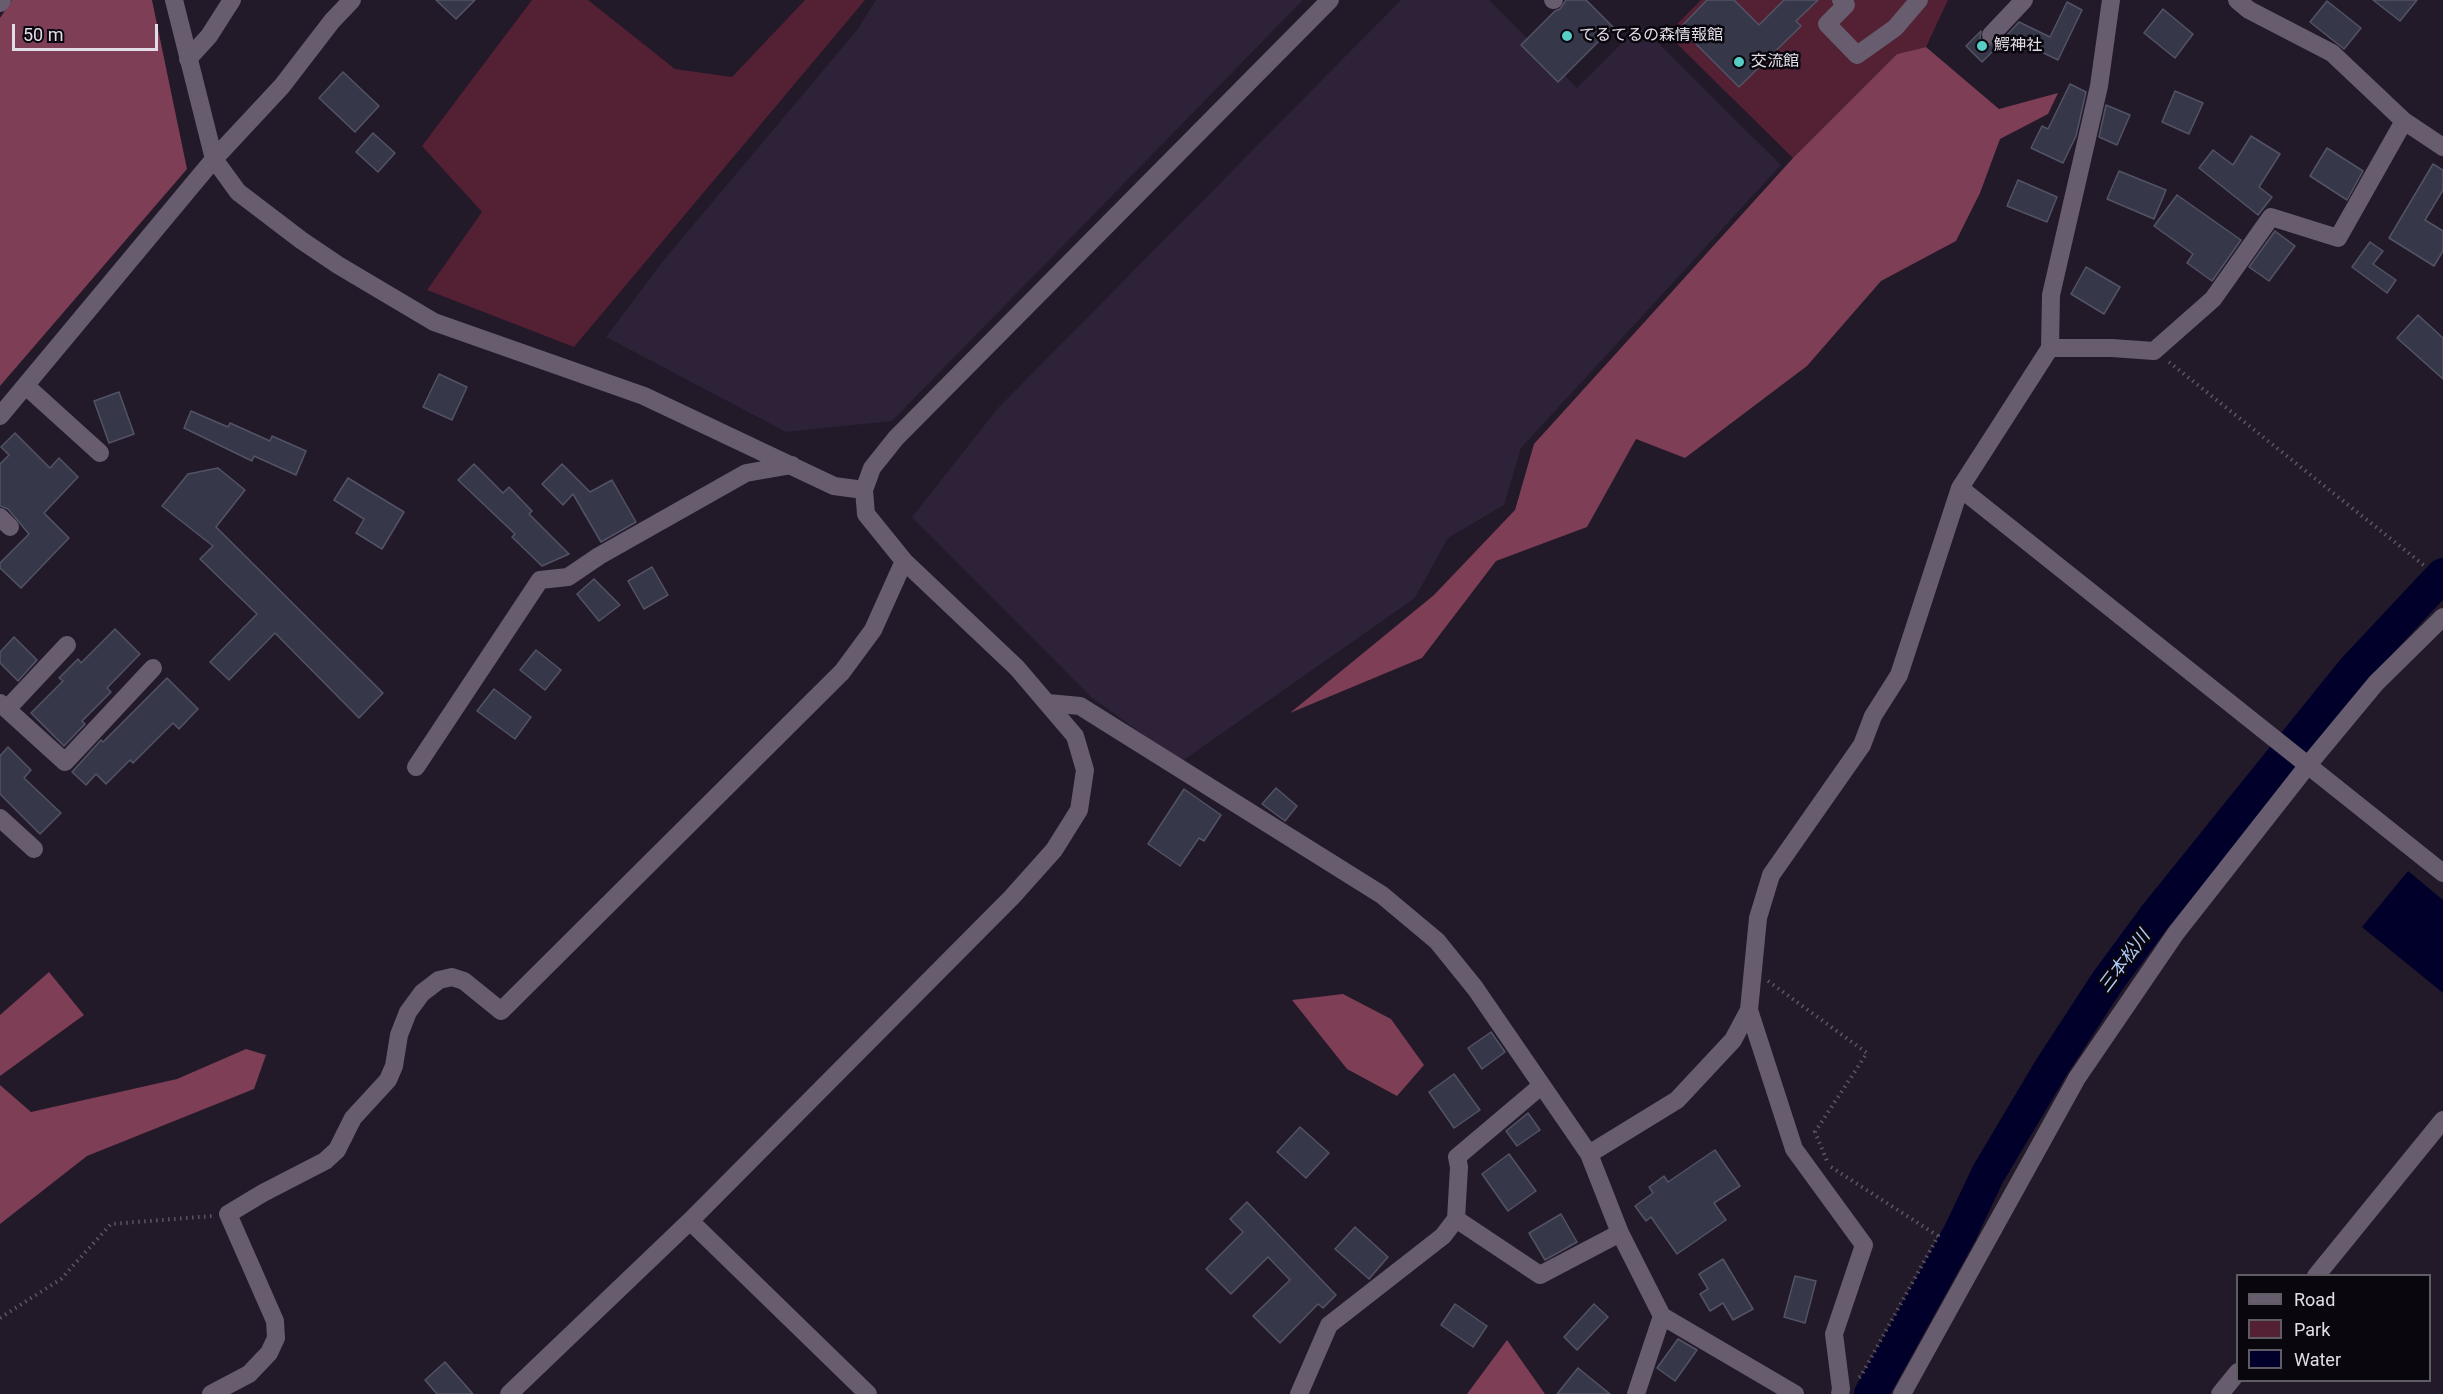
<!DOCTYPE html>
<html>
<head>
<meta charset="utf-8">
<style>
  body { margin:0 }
  #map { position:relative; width:2443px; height:1394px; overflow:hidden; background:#221929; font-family:Roboto,sans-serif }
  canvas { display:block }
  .legend { position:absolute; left:2236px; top:1274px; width:195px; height:108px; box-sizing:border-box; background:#09060d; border:2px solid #605c64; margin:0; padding:8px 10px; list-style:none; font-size:18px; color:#e2dce7 }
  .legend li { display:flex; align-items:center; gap:12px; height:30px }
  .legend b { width:30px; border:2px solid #605c64 }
  .scale { position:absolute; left:12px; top:24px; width:146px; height:27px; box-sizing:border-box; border:3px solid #e2dce7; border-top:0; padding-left:8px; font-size:18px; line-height:21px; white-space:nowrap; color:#e2dce7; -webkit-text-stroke:4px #09060d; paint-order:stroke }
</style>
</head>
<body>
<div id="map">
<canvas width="2443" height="1394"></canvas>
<ul class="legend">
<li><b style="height:8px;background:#675d6f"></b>Road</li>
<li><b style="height:16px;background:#532034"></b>Park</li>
<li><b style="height:16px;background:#00002a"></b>Water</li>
</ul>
<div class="scale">50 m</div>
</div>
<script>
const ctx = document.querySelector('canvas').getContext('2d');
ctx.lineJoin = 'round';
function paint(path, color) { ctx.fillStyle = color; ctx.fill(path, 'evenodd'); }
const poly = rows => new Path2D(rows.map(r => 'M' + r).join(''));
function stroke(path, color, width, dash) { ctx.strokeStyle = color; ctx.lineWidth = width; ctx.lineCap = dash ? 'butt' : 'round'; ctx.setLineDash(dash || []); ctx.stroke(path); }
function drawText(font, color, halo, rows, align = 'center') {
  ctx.font = font + ' Roboto,"Noto Sans JP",sans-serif'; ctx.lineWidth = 5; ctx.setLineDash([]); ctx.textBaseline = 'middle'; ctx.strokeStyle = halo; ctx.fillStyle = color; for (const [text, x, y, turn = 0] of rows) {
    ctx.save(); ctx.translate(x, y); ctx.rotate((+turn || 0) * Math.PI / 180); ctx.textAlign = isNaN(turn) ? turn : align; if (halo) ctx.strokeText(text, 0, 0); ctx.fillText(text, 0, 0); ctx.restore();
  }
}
const built = poly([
  [876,0,1303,0,892,421,786,432,606,337,663,261,857,30],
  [1401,0,1489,0,1577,88,1640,25,1781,165,1521,448,1504,505,1448,538,1415,598,1181,762,1091,697,912,517,998,408]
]);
const green = poly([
  [532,0,588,0,675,69,732,77,805,0,865,0,574,347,427,290,482,212,422,146],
  [1701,0,1948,0,1926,47,1897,54,1793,158,1667,34]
]);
const forest = poly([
  [12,0,152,0,187,169,0,386,0,18],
  [1926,47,1999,109,2058,93,2048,114,2000,139,1980,193,1956,241,1881,281,1807,366,1685,458,1636,439,1587,527,1496,561,1422,658,1290,713,1434,595,1515,510,1534,444,1793,158,1897,54],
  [49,972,84,1015,0,1076,0,1015],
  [1343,994,1391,1019,1424,1065,1397,1096,1347,1069,1292,1000],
  [246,1049,266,1055,254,1089,87,1156,0,1224,0,1085,31,1112,177,1079],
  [1507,1340,1545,1394,1467,1394]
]);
const water = poly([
  [2408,871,2443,900,2443,993,2362,927]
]);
const river = poly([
  [1871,1394,1960,1233,1988,1174,2051,1068,2107,982,2154,918,2353,671,2443,575]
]);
const building = poly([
  [436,0,475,0,456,19,436,0],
  [1566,0,1586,0,1613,27,1558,82,1521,45,1555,11,1560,9,1566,0],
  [1707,0,1734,0,1759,25,1784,0,1818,0,1796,21,1801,26,1739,87,1680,28,1707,0],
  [2373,0,2417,0,2400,21,2373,0],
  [2327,1,2361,28,2344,49,2310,22,2327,1],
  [2067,2,2082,10,2058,60,2007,35,2019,22,2050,37,2067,2],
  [2163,9,2193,34,2175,58,2144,33,2163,9],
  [1981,31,1980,38,1984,44,1998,46,1982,62,1966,46,1981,31],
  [343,72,379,106,355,132,319,98,343,72],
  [2070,84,2086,92,2076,136,2063,163,2031,148,2042,126,2048,129,2070,84],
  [2175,91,2203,103,2189,134,2162,122,2175,91],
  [2106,105,2130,115,2117,145,2099,137,2106,105],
  [373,133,395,153,378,172,356,152,373,133],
  [2251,136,2280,154,2259,187,2272,197,2258,215,2199,168,2213,150,2233,165,2251,136],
  [2327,148,2363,171,2347,200,2310,176,2327,148],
  [2433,164,2443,170,2443,190,2425,220,2443,231,2443,251,2434,266,2389,238,2433,164],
  [2119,171,2166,190,2154,219,2107,199,2119,171],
  [2018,180,2057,197,2047,222,2007,206,2018,180],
  [2177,195,2241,240,2212,281,2187,263,2193,254,2154,226,2177,195],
  [2275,231,2295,246,2269,281,2249,267,2275,231],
  [2370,242,2383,251,2373,264,2396,280,2387,293,2352,267,2370,242],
  [2086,267,2120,287,2104,314,2071,294,2086,267],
  [2418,315,2443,338,2443,379,2397,338,2418,315],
  [439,374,467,387,452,420,423,407,439,374],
  [119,392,134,434,109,443,94,401,119,392],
  [191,411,228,427,230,423,270,441,272,436,306,451,296,475,254,456,252,461,184,428,191,411],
  [15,433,50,468,59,458,78,477,44,513,69,538,21,588,0,568,0,563,29,534,8,509,0,506,0,464,9,455,1,447,15,433],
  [474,464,503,493,509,487,532,511,529,514,569,554,542,566,512,537,515,534,458,480,474,464],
  [562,464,590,492,612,480,636,522,601,542,573,494,563,505,542,484,562,464],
  [218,468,245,490,216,527,383,693,359,718,275,633,229,680,210,662,257,614,200,559,213,546,162,506,188,474,218,468],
  [348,478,404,512,382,549,356,533,364,519,334,500,348,478],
  [652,567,668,595,644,609,628,581,652,567],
  [594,579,620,605,599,621,577,594,594,579],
  [115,629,140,654,107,688,111,692,82,721,85,724,64,746,31,713,63,681,59,678,78,659,81,663,115,629],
  [14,637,37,660,18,681,0,663,0,652,14,637],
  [536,650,561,670,545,690,520,670,536,650],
  [167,678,198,709,179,729,173,723,133,763,130,760,106,784,96,774,86,785,72,772,101,740,103,742,167,678],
  [494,689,531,717,515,739,477,711,494,689],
  [8,747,31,770,24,778,61,813,40,834,0,794,0,756,8,747],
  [1276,788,1297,806,1285,821,1262,804,1276,788],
  [1184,789,1221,815,1204,841,1199,838,1180,866,1148,844,1184,789],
  [1491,1032,1505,1052,1482,1069,1468,1048,1491,1032],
  [1454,1074,1480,1110,1454,1128,1429,1092,1454,1074],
  [1528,1113,1540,1130,1517,1146,1506,1131,1528,1113],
  [1300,1127,1329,1153,1306,1178,1277,1152,1300,1127],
  [1715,1150,1740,1186,1714,1203,1726,1220,1677,1254,1651,1217,1646,1221,1635,1206,1653,1193,1649,1187,1664,1176,1668,1182,1715,1150],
  [1509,1154,1536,1191,1508,1211,1482,1174,1509,1154],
  [1247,1202,1336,1295,1323,1308,1318,1304,1280,1343,1253,1316,1290,1280,1268,1257,1231,1294,1206,1269,1243,1232,1230,1219,1247,1202],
  [1561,1214,1577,1242,1545,1260,1529,1233,1561,1214],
  [1355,1227,1388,1257,1369,1279,1335,1249,1355,1227],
  [1723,1259,1753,1309,1733,1320,1723,1303,1710,1311,1700,1294,1708,1289,1699,1274,1723,1259],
  [1795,1276,1816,1281,1805,1323,1784,1317,1795,1276],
  [1455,1304,1487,1326,1473,1347,1441,1325,1455,1304],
  [1594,1304,1608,1317,1577,1350,1564,1337,1594,1304],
  [1678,1339,1697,1350,1675,1381,1657,1368,1678,1339],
  [445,1362,473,1394,437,1394,425,1380,445,1362],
  [1578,1368,1610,1394,1557,1394,1578,1368]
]);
const path = poly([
  [2169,362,2426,567],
  [1768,981,1867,1053,1815,1132,1827,1161],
  [1831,1167,1938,1236,1861,1376,1857,1379],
  [0,1318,61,1279,111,1224,212,1216]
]);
const minor = poly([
  [174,0,214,159,238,192,301,240,338,265,434,322,644,396,834,486,864,490],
  [1553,0,1554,0],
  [1841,0,1846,5,1827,24,1857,55,1895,28,1919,0],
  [2237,0,2249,10,2332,53,2404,121,2443,147],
  [0,3,2,0],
  [1991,35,2024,0],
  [188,59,209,36,232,0],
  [2050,348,2112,348,2154,351,2213,299,2271,217,2338,238,2404,121],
  [26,386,100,453],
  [0,416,214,159,282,86,332,21,352,0],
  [1960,488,2443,873],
  [0,517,10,527],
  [0,703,65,762,153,668],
  [1048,703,1080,706,1382,895,1437,941,1475,988,1589,1154,1620,1233,1662,1316,1636,1394],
  [7,709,67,645],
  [416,767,540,580,568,577,599,556,746,473,792,465],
  [0,818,34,849],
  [1749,1010,1794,1149,1864,1245,1834,1334,1841,1389,1840,1394],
  [1589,1154,1677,1100,1733,1040,1749,1010,1758,918,1771,875,1862,745,1873,716,1899,675,1960,488,2050,348,2051,295,2099,86,2111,0],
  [1456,1219,1540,1275,1620,1233],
  [690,1221,868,1394],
  [2316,1276,2443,1120],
  [1662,1316,1795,1394],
  [211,1394,249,1374,269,1353,276,1338,275,1321,228,1214,263,1193,325,1161,337,1150,353,1118,388,1080,394,1066,399,1035,408,1012,422,993,439,980,452,977,464,981,501,1011,842,672,873,630,904,561],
  [509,1394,690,1221,1012,897,1054,850,1079,810,1085,770,1075,736,1017,668,904,561,866,514,864,490,872,468,896,438,1330,0],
  [1299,1394,1329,1325,1443,1236,1456,1219,1459,1167,1457,1157,1541,1086],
  [1902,1394,2077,1078,2176,933,2308,765,2376,683,2443,617],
  [2220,1394,2238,1372]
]);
const markers = [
  [1567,36,6,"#56cec3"],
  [1982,46,6,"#56cec3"],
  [1739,62,6,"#56cec3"]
];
const poiNames = [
  ["てるてるの森情報館",1579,36],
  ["鰐神社",1994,46],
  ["交流館",1751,62]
];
const waterNames = [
  ["三本松川",2125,962,-53]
];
paint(built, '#2d2237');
paint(green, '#532034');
paint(forest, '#7d3e56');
paint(water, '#00002a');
stroke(river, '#00002a', 34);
paint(building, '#37374a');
stroke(building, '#535366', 1.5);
stroke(path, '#5e5664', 4, [1.5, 4.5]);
stroke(minor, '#675d6f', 18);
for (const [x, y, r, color] of markers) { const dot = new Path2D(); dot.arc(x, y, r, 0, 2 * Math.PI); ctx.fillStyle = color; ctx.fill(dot); stroke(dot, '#09060d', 2); }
drawText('16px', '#e2dce7', '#09060d', poiNames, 'left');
drawText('italic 18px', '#afccfa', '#09060d', waterNames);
</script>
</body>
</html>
